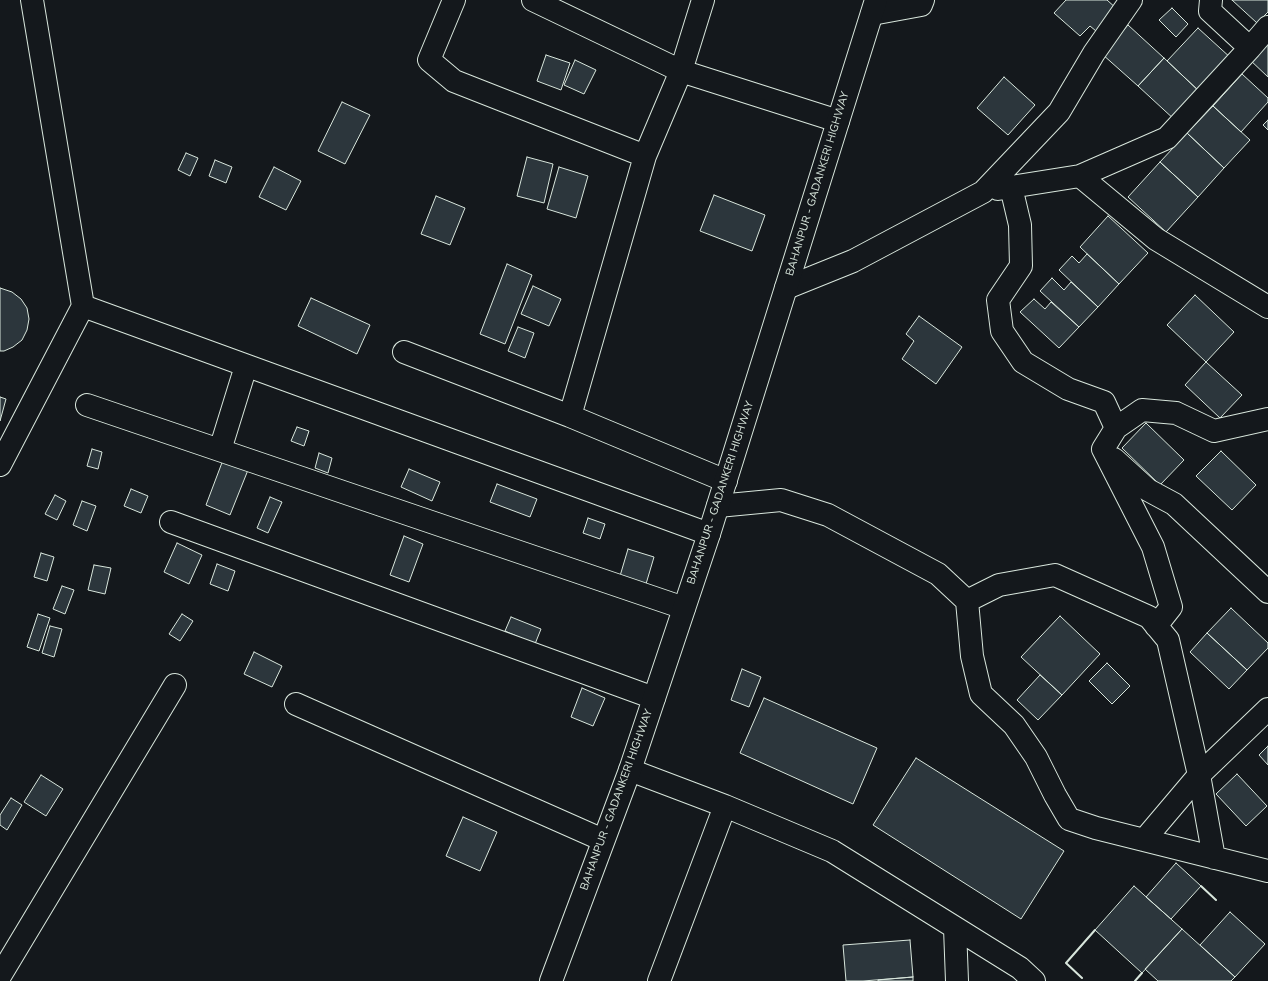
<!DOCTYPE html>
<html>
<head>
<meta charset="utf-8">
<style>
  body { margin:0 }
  canvas { display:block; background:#14181c }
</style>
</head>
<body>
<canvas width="1268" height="981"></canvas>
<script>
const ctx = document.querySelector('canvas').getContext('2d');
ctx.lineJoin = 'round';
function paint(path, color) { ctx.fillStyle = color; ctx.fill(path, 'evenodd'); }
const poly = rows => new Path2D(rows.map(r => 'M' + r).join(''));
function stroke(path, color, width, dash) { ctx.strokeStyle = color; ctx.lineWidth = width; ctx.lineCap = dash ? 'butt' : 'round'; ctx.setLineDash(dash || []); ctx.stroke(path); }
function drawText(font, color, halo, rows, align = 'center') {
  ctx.font = font + ' "Nunito Sans",sans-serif'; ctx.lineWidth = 3; ctx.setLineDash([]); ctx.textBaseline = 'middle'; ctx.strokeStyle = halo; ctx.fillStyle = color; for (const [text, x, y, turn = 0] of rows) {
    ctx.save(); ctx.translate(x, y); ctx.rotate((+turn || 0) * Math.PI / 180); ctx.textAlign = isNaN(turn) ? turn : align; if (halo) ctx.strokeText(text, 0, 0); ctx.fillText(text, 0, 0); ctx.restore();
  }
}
const building = poly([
  [1066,0,1107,0,1117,9,1096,31,1090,26,1080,36,1054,13,1066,0],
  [1232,0,1268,0,1268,12,1257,23,1232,0],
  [1172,8,1188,24,1176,37,1159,20,1172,8],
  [1128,25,1164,58,1138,86,1102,54,1128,25],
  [1198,28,1232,59,1201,93,1167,61,1198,28],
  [1268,38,1268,77,1249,59,1268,38],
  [546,55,570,63,561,90,537,81,546,55],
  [1164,58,1201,93,1176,121,1138,86,1164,58],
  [575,60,596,70,584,94,564,85,575,60],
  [1242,74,1268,98,1268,102,1241,132,1213,106,1242,74],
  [1004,77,1035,105,1008,135,977,108,1004,77],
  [342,102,370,115,345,164,318,151,342,102],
  [1213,106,1250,140,1224,168,1187,133,1213,106],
  [1268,120,1268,130,1263,125,1268,120],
  [1187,133,1224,168,1198,197,1160,162,1187,133],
  [186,153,198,158,190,176,178,170,186,153],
  [527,157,553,164,544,203,517,196,527,157],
  [215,160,232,167,226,183,209,176,215,160],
  [1160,162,1198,197,1166,232,1128,197,1160,162],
  [274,167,301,181,286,210,259,197,274,167],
  [559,167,588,176,576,218,547,209,559,167],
  [714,195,765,215,752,251,700,231,714,195],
  [436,196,465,208,450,245,421,234,436,196],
  [1108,216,1148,253,1119,284,1080,247,1108,216],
  [1087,254,1119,284,1098,307,1059,270,1072,256,1079,263,1087,254],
  [507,264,532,275,505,344,480,334,507,264],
  [1052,278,1064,290,1071,282,1098,307,1079,327,1040,291,1052,278],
  [533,286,561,299,549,326,521,314,533,286],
  [0,288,12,292,21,299,27,308,29,319,27,330,22,340,13,347,4,351,0,351,0,288],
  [1195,295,1234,332,1206,362,1167,325,1195,295],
  [311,298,370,325,357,354,298,326,311,298],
  [1034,299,1045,309,1051,302,1079,327,1059,348,1020,312,1034,299],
  [919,316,962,347,936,384,902,359,914,341,906,334,919,316],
  [518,327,534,333,525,358,508,351,518,327],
  [1206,362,1242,395,1220,418,1185,385,1206,362],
  [0,397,6,399,0,421,0,397],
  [1146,423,1184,460,1160,485,1122,448,1146,423],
  [297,427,309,431,304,446,291,441,297,427],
  [92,449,102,452,98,469,87,466,92,449],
  [1221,451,1256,485,1232,510,1196,476,1221,451],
  [319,453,332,458,328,473,315,468,319,453],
  [223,460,248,470,230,515,206,505,223,460],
  [409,469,440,482,432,501,401,487,409,469],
  [497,484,537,499,530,517,490,502,497,484],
  [131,489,148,496,141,513,124,506,131,489],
  [55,495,66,501,57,520,45,514,55,495],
  [270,497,282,502,268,533,257,528,270,497],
  [82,501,96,506,87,531,73,525,82,501],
  [588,518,605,524,600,539,583,533,588,518],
  [404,536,423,544,409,582,390,575,404,536],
  [177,543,202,555,189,584,164,572,177,543],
  [628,549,654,557,646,584,620,576,628,549],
  [41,553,54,557,47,581,34,577,41,553],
  [217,564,235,571,228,591,210,584,217,564],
  [94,565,111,568,105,594,88,590,94,565],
  [62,586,74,590,65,614,53,609,62,586],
  [1231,608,1268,643,1268,648,1247,670,1207,633,1231,608],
  [38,614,50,618,39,651,27,647,38,614],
  [182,614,193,621,180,641,169,634,182,614],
  [1060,616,1100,654,1062,695,1021,657,1060,616],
  [511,617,541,629,535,644,505,631,511,617],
  [50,626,62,629,54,657,42,653,50,626],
  [1207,633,1247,670,1229,689,1190,652,1207,633],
  [254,652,282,666,272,687,244,674,254,652],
  [1107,663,1130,686,1112,704,1089,681,1107,663],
  [742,669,761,677,749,707,731,700,742,669],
  [1040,675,1062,695,1038,720,1017,700,1040,675],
  [582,688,605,698,593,726,571,717,582,688],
  [764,698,877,748,853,804,740,753,764,698],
  [1268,746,1268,765,1259,755,1268,746],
  [916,758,1064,851,1021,919,873,825,916,758],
  [1237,774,1267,806,1246,826,1216,794,1237,774],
  [41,775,63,789,46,816,24,802,41,775],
  [11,798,22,805,7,830,0,825,0,815,11,798],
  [463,817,497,832,480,871,446,856,463,817],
  [1176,863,1201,886,1171,919,1146,897,1176,863],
  [1134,886,1182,929,1142,973,1095,930,1134,886],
  [1230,912,1265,944,1235,977,1200,945,1230,912],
  [1182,929,1235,977,1231,981,1158,981,1145,969,1182,929],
  [910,940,913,977,863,981,846,981,843,945,910,940],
  [913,977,913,981,878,981,878,980,913,977]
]);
const minor = poly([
  [454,0,429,60,454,81,645,156],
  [533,0,681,71,838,121],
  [872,14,921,5,923,0],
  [1250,48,1268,27],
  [1080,176,1156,239,1268,307],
  [1011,187,1020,225,1021,266,998,300,1002,331,1023,362,1068,389,1104,402,1116,428,1103,449,1153,547,1171,607,1156,626],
  [998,189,1080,176,1167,138,1250,48,1210,11,1211,0],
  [786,288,853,261,983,192,1059,112,1094,53,1131,0],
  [83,306,709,534],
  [404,352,570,416,726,481],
  [87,405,684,608],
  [570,416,645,156,681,71,703,0],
  [1116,428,1142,410,1176,413,1214,431,1268,419],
  [220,450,246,366],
  [1114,459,1148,490,1174,504,1268,592],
  [0,465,83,306,32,0],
  [718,506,781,500,828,515,938,574,967,601,972,656,981,694,1014,725,1036,757,1055,795,1069,819,1096,828,1268,871],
  [171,522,654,698],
  [967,601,999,585,1055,575,1149,617,1168,640,1199,775,1214,858],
  [296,704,603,840],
  [630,770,725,806,832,851,1020,968,1034,981],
  [1144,840,1199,775,1268,709],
  [955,928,957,981],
  [0,976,175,685],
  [659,981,725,806]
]);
const highway = poly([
  [551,981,630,770,709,534,876,0]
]);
const wall = poly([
  [1201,886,1216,900],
  [1082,978,1066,963,1095,930],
  [1135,981,1142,973]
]);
const streetNames = [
  ["BAHANPUR - GADANKERI HIGHWAY",818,184,-73],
  ["BAHANPUR - GADANKERI HIGHWAY",721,493,-72],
  ["BAHANPUR - GADANKERI HIGHWAY",617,800,-70]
];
paint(building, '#2c363c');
stroke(building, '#d8e6dc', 1);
stroke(minor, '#d8e6dc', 24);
stroke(highway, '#d8e6dc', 24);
stroke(minor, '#14181c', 22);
stroke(highway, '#14181c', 22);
stroke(wall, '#d8e6dc', 2);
drawText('11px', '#d8e6dc', '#14181c', streetNames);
</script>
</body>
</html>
